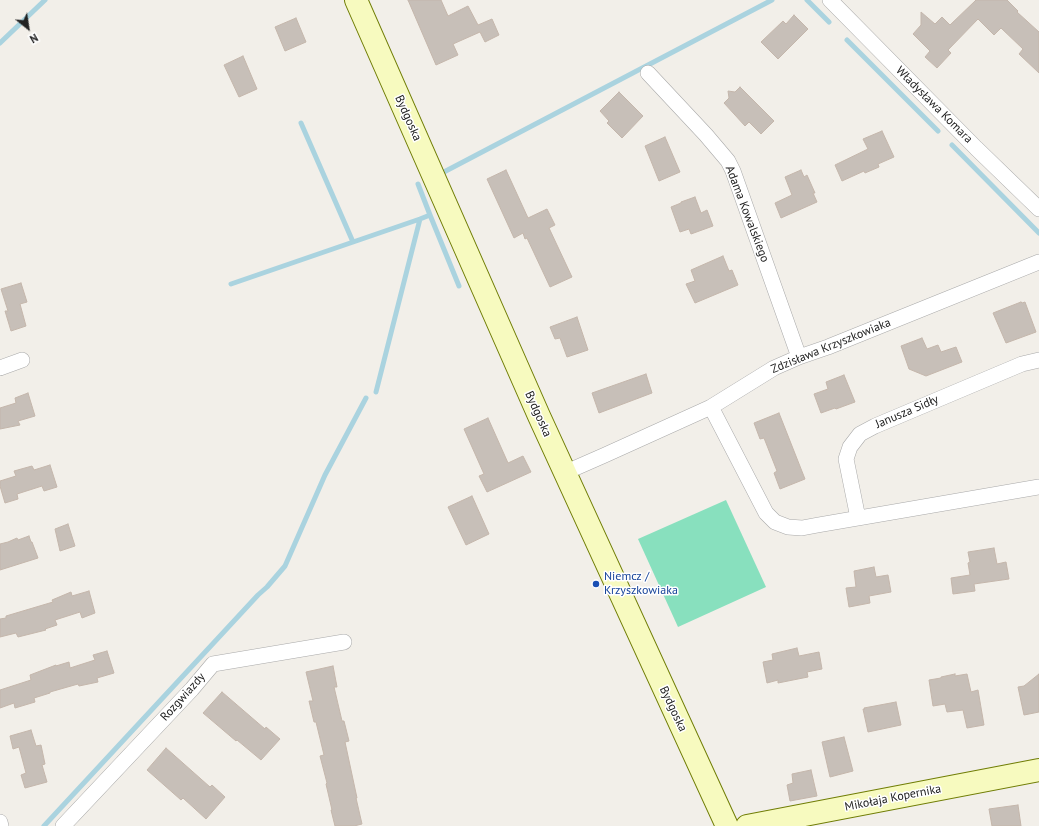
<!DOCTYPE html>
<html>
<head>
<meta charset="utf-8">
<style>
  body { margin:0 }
  #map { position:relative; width:1039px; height:826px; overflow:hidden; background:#f2efe9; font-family:"PT Sans",sans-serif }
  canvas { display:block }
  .north { position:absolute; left:8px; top:8px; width:40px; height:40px; -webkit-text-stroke:3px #fff; paint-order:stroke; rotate:150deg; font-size:11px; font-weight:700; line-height:16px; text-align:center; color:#222 }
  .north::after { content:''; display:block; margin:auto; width:14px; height:18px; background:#222; clip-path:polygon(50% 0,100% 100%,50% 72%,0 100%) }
</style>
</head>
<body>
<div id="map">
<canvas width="1039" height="826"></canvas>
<div class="north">N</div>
</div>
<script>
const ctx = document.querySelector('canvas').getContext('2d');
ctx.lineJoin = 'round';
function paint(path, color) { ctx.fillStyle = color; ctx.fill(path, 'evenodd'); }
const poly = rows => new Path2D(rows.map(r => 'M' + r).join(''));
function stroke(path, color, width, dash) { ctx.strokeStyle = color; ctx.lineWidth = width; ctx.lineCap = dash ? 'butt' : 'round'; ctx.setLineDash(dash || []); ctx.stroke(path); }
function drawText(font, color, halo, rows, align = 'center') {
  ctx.font = font + ' "PT Sans",sans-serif'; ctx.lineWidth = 3; ctx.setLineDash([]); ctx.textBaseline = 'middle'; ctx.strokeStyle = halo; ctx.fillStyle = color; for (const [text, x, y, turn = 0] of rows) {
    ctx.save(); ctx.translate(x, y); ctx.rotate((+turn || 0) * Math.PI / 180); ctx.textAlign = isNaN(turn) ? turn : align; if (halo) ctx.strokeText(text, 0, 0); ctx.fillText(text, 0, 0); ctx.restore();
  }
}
const pitch = poly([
  [726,500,766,587,678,627,638,539]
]);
const stream = poly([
  [807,0,829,22],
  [847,40,938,131],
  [0,43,45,0],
  [301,123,353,242],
  [952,145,1039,233],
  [442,173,772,0],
  [430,215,459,286],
  [231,284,420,219],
  [376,392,420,219,430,215,418,184],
  [44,826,258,595,267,587,285,566,325,475,366,398]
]);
const building = poly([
  [408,0,441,0,448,16,468,6,478,25,492,19,499,35,485,42,480,32,453,44,458,55,436,65,408,0],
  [976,0,1007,0,1018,11,1017,12,1039,32,1039,73,1019,54,1023,49,1001,28,994,35,978,19,948,50,951,53,937,68,925,57,930,51,913,34,921,25,921,12,935,24,942,17,950,25,976,0],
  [794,15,808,29,778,59,761,42,783,21,786,24,794,15],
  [296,18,306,42,285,51,275,27,296,18],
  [243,56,257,89,239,97,224,65,243,56],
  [740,87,774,121,761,134,749,122,745,126,724,103,729,98,728,91,735,92,740,87],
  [619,92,643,116,622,138,607,123,609,121,600,111,619,92],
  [882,131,894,157,878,164,879,167,865,173,864,171,842,181,835,165,868,149,863,139,882,131],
  [665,137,680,172,659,181,645,146,665,137],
  [506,170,528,218,547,209,555,225,549,228,572,277,550,287,527,238,525,239,523,233,514,238,487,179,506,170],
  [801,170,804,177,807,175,815,193,813,193,817,202,781,218,775,203,792,195,785,177,801,170],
  [695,197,701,213,707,210,713,226,691,234,689,229,680,232,671,207,681,203,681,202,695,197],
  [723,256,729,271,732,270,738,285,695,303,686,284,695,281,691,270,723,256],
  [21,283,27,302,20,304,26,326,11,331,5,311,8,311,1,289,21,283],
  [1021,302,1022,303,1025,302,1036,332,1006,343,993,313,1021,302],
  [577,317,588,350,567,357,560,338,555,339,550,327,577,317],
  [922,338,927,349,938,345,941,352,956,347,962,362,926,376,909,369,901,346,922,338],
  [646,374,652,393,599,413,592,393,646,374],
  [844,375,855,402,836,409,835,408,821,413,814,394,828,389,826,382,844,375],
  [28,393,35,416,18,421,20,425,0,429,0,408,16,403,15,398,28,393],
  [779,413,805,479,780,489,774,473,777,471,764,438,760,439,754,423,779,413],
  [488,418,508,463,523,456,531,472,487,492,479,476,484,474,464,429,488,418],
  [50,465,57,487,44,491,42,486,17,494,18,499,5,503,0,486,0,481,16,476,14,471,32,466,34,470,50,465],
  [472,496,489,534,466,545,448,507,472,496],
  [68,524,75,546,60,551,55,529,68,524],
  [29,536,31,542,32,542,38,558,0,570,0,544,8,542,17,538,18,540,29,536],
  [994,548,997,564,1006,562,1009,579,974,584,975,591,953,594,951,578,970,575,968,563,970,562,968,552,994,548],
  [874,567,876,577,888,575,891,592,869,596,870,603,849,607,846,588,856,587,854,571,874,567],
  [89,591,95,613,82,618,80,612,55,620,57,625,45,629,46,630,18,637,16,633,0,637,0,619,6,618,6,616,53,602,52,600,71,592,72,596,89,591],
  [797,648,799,656,819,652,822,669,807,672,808,677,778,683,778,680,767,683,763,662,773,660,772,654,797,648],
  [107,651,114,673,97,678,98,682,79,686,78,684,50,692,50,693,34,698,35,702,15,708,14,703,0,708,0,690,31,680,30,675,56,665,56,666,69,662,70,668,95,660,93,655,107,651],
  [333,666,337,687,334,687,342,721,344,721,349,741,345,742,357,798,356,798,362,824,354,826,335,826,331,810,332,810,326,784,327,783,320,756,324,755,316,722,314,722,309,701,313,701,306,672,333,666],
  [955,674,955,676,967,674,971,692,978,690,984,725,967,728,963,710,947,712,945,704,933,706,929,680,941,678,941,677,955,674],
  [1039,674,1039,712,1024,715,1018,687,1024,686,1039,674],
  [222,692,265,729,266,727,280,739,261,760,237,740,236,741,203,713,222,692],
  [896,702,901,725,868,732,863,709,865,709,864,708,896,702],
  [31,730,36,746,41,745,45,764,42,765,47,782,25,788,21,775,26,773,19,747,13,749,10,736,31,730],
  [844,737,853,771,830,777,822,742,844,737],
  [166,748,210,787,212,785,225,797,206,819,183,798,181,800,147,770,166,748],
  [811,770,817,796,790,801,787,785,793,783,792,774,811,770],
  [1018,805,1021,826,992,826,989,809,1018,805]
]);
const street = poly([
  [830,0,976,148,1039,209],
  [648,73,706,135,728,161,733,171,799,357],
  [0,368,22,360],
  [711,407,766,513,775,522,788,527,802,528,818,525,1039,487],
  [564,473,605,455,711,407,774,368,799,357,828,347,1039,262],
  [858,518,846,459,850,447,860,434,875,426,1022,364,1039,360],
  [0,822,1,826],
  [63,826,192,689,213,664,344,642]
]);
const secondary = poly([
  [356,0,539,416,727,826],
  [747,826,1039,770]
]);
const markers = [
  [596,584,4,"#1a4fb4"]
];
const streetNames = [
  ["Władysława Komara",934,105,45],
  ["Bydgoska",408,118,66],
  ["Adama Kowalskiego",747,214,69],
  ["Zdzisława Krzyszkowiaka",831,346,-22],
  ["Janusza Sidły",907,412,-23],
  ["Bydgoska",538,414,66],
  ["Rozgwiazdy",183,697,-48],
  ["Bydgoska",673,709,65],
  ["Mikołaja Kopernika",893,798,-11]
];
const transitNames = [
  ["Niemcz /",604,577],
  ["Krzyszkowiaka",604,591]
];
paint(pitch, '#88e0be');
stroke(stream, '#aad3df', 5);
paint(building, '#c7bfb8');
stroke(building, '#c4b6ab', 1);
stroke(street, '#a9a9a9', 16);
stroke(secondary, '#707d05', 24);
stroke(street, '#fff', 15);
stroke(secondary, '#f7fabf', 22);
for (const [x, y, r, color] of markers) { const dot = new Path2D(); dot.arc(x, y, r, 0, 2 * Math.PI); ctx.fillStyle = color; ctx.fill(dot); stroke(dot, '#fff', 1.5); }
drawText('12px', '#222', '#fff', streetNames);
drawText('12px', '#164399', '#fff', transitNames, 'left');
</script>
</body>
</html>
